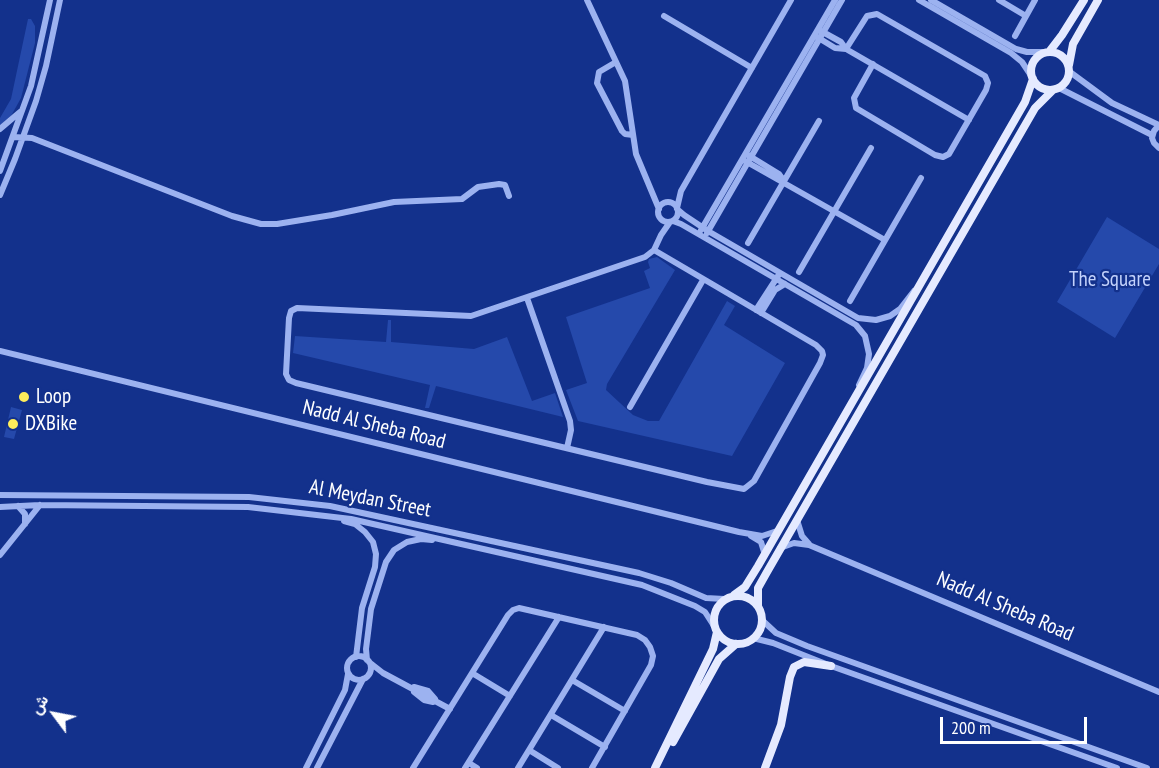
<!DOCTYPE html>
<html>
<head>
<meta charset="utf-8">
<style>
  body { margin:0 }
  #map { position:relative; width:1159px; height:768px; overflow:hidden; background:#13318c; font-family:"PT Sans Narrow",Vazirmatn,sans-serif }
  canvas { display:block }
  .north { position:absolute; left:24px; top:684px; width:60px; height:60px; -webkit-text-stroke:4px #13318c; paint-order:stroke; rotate:302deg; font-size:16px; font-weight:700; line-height:24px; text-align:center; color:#fff }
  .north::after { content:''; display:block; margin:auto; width:21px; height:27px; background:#fff; clip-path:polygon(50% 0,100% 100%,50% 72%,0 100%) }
  .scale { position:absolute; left:940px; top:717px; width:147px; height:27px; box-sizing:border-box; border:3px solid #fff; border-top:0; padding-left:8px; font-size:18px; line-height:21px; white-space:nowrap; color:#fff; -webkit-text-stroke:4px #13318c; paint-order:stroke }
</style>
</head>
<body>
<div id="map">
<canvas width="1159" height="768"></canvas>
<div class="north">ش</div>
<div class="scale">200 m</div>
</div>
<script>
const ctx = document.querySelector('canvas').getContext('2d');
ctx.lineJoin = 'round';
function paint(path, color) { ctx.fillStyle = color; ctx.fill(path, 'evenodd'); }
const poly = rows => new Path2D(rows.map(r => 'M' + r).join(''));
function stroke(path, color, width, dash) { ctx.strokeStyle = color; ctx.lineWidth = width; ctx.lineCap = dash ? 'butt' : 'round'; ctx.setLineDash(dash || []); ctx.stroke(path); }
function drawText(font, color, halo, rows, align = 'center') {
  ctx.font = font + ' "PT Sans Narrow",sans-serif'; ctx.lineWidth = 4.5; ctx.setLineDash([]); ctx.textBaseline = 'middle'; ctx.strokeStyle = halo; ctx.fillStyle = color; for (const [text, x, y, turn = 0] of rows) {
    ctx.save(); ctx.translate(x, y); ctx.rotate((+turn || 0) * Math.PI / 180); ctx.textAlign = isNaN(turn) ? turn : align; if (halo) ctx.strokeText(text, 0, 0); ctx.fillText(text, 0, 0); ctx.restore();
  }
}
const green = poly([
  [28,19,31,19,35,26,35,43,21,98,11,116,0,125,0,118,11,99],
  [1107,217,1159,249,1159,264,1115,338,1057,302],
  [657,257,675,270,607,384,606,390,633,415,648,421,659,421,727,301,735,306,724,325,785,363,732,456,578,421,566,390,587,383,566,317,650,288,644,271,650,268,648,262,649,259],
  [388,320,391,320,391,342,474,349,507,337,532,401,555,393,563,417,436,386,429,408,425,408,430,385,293,353,295,336,386,342],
  [11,407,22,410,14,439,4,437]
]);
const minor = poly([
  [587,0,625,81,636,154,659,209],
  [919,0,1011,53,1022,62,1032,77],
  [931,0,1016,49,1027,52,1046,52],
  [999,0,1026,16],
  [664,16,752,68],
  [821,31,841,42,846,49,969,120],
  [1015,36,1035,0],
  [817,37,835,48,846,49],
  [846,49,867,16,877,14,985,76,988,83,986,90,949,154,943,157,935,155,856,108,854,98,873,64],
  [616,62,599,72,597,83,622,131,625,134,633,135],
  [1070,72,1112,103,1159,125],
  [1059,88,1152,135],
  [1159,125,1154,131,1152,138,1154,143,1159,148],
  [0,129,20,112],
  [13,137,32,138,232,216,261,224,277,224,332,215,394,202,462,199,478,187,499,184,505,185,509,196],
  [748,155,779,174,784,181],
  [745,161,885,240],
  [0,171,31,86,50,0],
  [0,195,15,159,36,101,46,66,60,0],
  '658 212a10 10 0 1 1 20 0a10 10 0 1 1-20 0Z',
  [677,208,681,191,791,0],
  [677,209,684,215,708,231,858,318,876,320,890,316,900,309,914,291],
  [673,221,681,224,856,325,865,336,869,354,867,368,859,385],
  [701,230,835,0],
  [707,233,842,0],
  [748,243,819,121],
  [654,250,816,345,822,351,823,355,820,363,754,481,744,489,707,482,296,383,289,380,286,374,289,318,291,311,297,308,471,316,645,257,654,250],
  [654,250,661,235,670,222],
  [799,272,871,148],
  [527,298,570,421,571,430,567,448],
  [850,301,921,178],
  [756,310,778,276],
  [761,313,775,290,785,284],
  [0,351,739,532,762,536,777,531],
  [630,407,703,280],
  [0,495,249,497,330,506,639,573,671,583,706,598,724,599],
  [18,506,25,514,25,524],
  [0,507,40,505,248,507,351,519,642,585,695,606,705,612,714,626],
  [797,520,802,536,809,544],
  [344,521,355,524,365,532,373,542,376,554,375,567,362,608,356,657],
  [751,536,761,542,765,555],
  [780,548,794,543,809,545,1159,692],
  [0,555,40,505],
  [762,620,776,633,807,646,1147,768],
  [753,638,773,643,831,666,1117,768],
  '347 668a12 12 0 1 1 24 0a12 12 0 1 1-24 0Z',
  [367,660,366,649,371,609,386,562,394,550,407,542,421,539,432,540],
  [369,662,383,673,450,709],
  [472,673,510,696],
  [572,680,625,711],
  [414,687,428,691,435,699],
  [414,692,424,700,433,702],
  [551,715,605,747],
  [529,750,558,768],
  [469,763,477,768],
  [306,768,345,690,348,674],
  [317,768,363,679],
  [413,768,508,615,513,610,519,608,637,635,645,640,650,647,653,656,651,665,592,768],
  [465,768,559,617],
  [518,768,604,627]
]);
const major = poly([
  '1031 71a19 19 0 1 1 38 0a19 19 0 1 1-38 0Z',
  [1049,52,1062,35,1084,0],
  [1069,65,1073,44,1098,0],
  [734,595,745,587,758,566,1025,102,1033,79],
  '714 620a24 24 0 1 1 48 0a24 24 0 1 1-48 0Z',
  [758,606,758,588,767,572,1035,108,1052,91],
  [673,742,719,659,736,644],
  [655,768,713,649,717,632],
  [765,768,781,725,790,677,794,667,804,662,831,666]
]);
const markers = [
  [24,397,6,"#ffee5b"],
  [13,424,6,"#ffee5b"]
];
const parkNames = [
  ["The Square",1110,280]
];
const poiNames = [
  ["Loop",36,397],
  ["DXBike",25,424]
];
const streetNames = [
  ["Nadd Al Sheba Road",374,425,14],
  ["Al Meydan Street",370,499,11],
  ["Nadd Al Sheba Road",1005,607,23]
];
paint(green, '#2549ab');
stroke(minor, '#9cb2f0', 6);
stroke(major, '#e5eaff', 8);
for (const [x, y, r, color] of markers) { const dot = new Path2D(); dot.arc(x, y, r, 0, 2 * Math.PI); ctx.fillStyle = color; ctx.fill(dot); stroke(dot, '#13318c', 2); }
drawText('21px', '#c3d2fc', '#13318c', parkNames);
drawText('21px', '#fff', '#13318c', poiNames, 'left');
drawText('21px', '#fff', '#13318c', streetNames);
</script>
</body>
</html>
